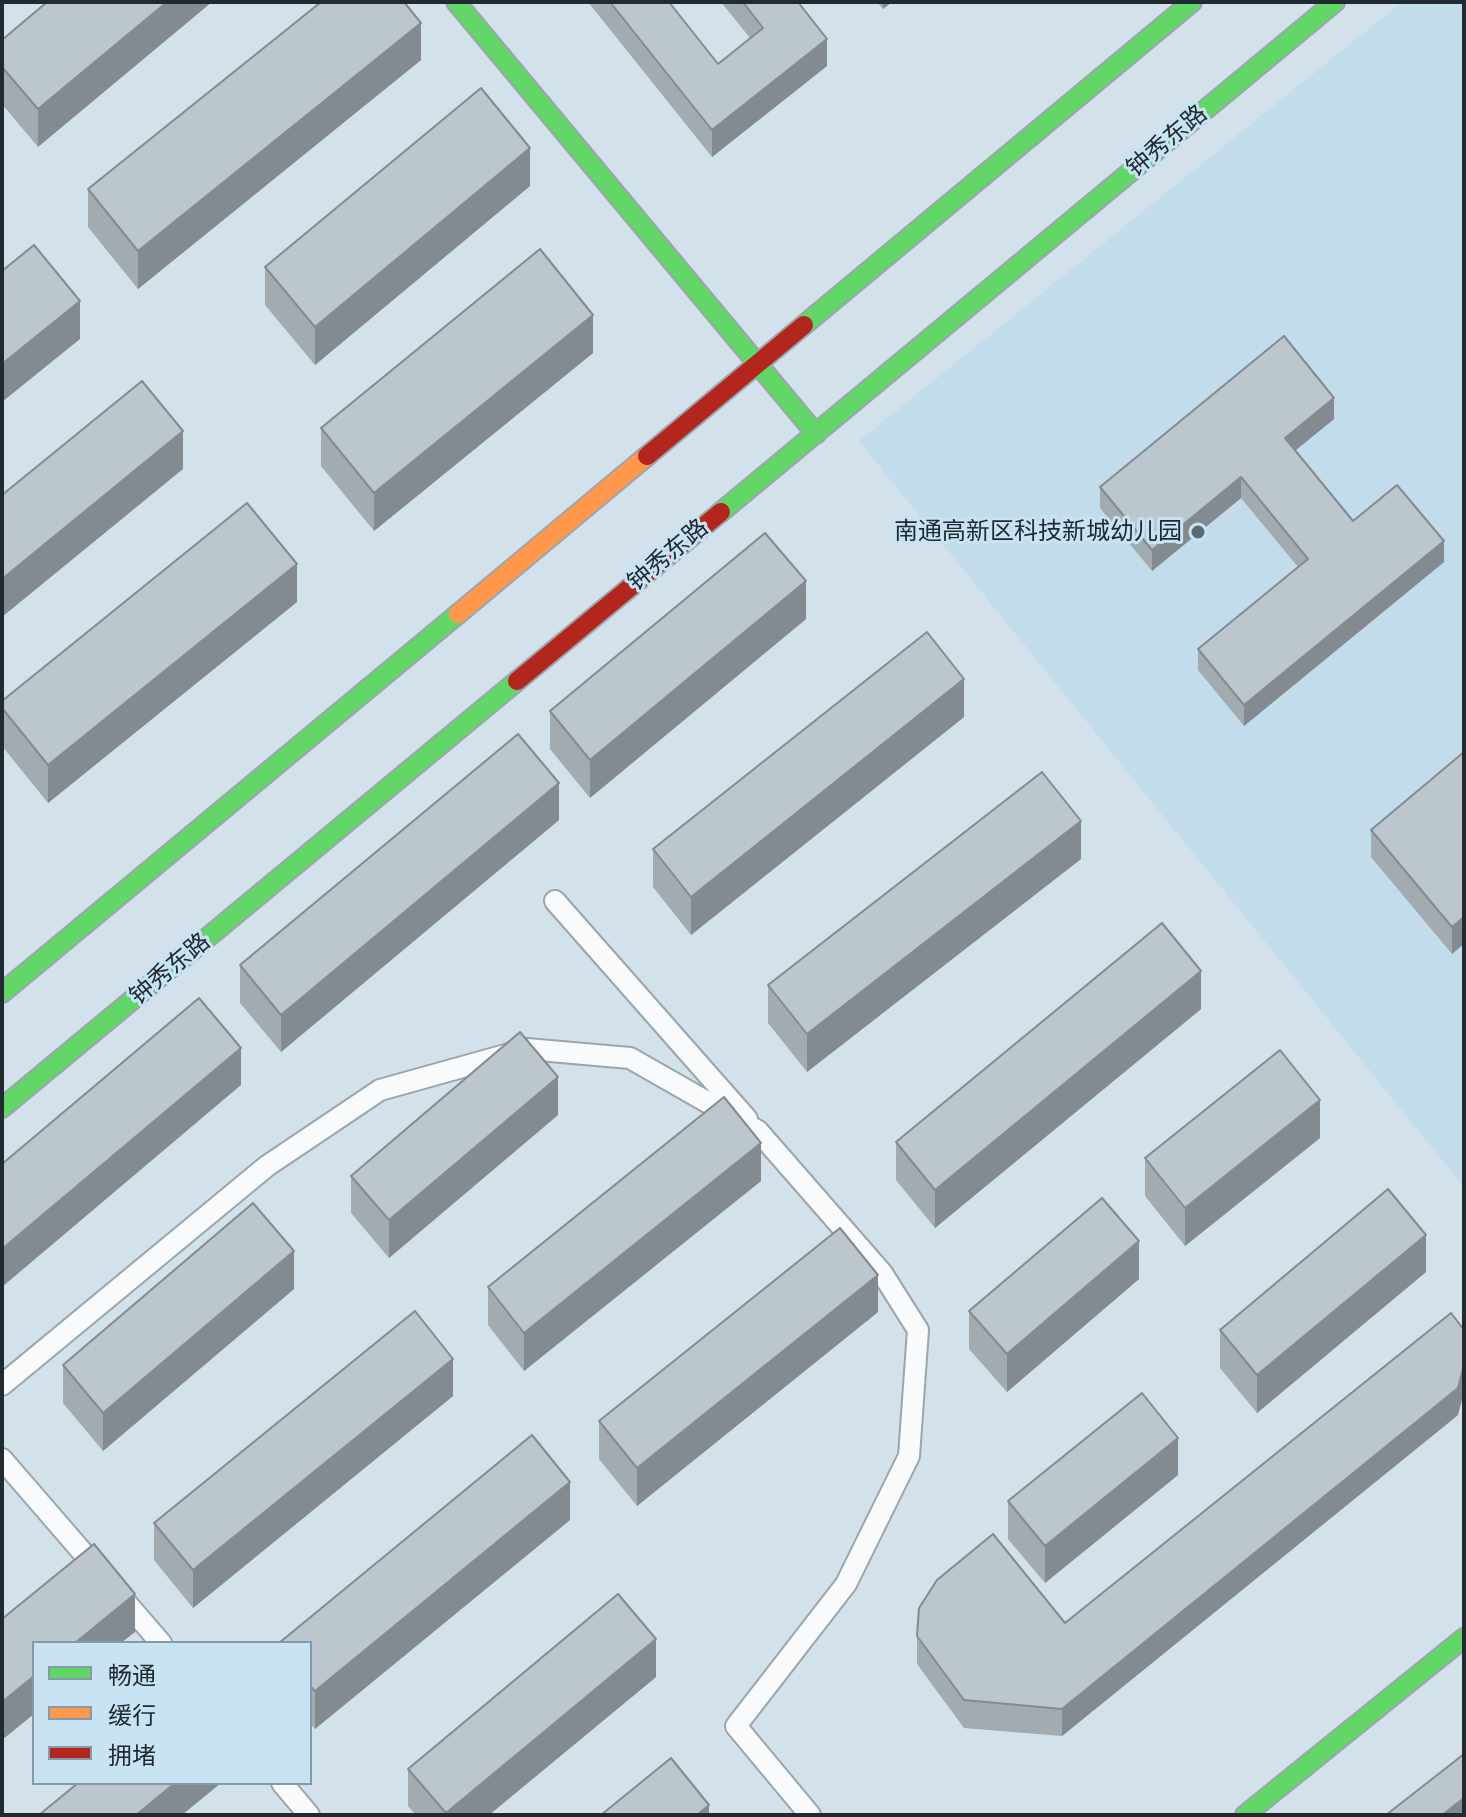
<!DOCTYPE html>
<html>
<head>
<meta charset="utf-8">
<style>
  body { margin:0 }
  #map { position:relative; width:1466px; height:1817px; overflow:hidden; background:#d2e1ea; font-family:"Crimson Pro","Noto Sans SC",serif }
  canvas { display:block }
  .frame { position:absolute; inset:0; border:4px solid #202a30; pointer-events:none }
  .legend { position:absolute; left:32px; top:1641px; width:280px; height:144px; box-sizing:border-box; background:#c8e3f4; border:2px solid #8599a6; margin:0; padding:10px 14px; list-style:none; font-size:24px; color:#202a30 }
  .legend li { display:flex; align-items:center; gap:16px; height:40px }
  .legend b { width:40px; border:2px solid #8599a6 }
</style>
</head>
<body>
<div id="map">
<canvas width="1466" height="1817"></canvas>
<div class="frame"></div>
<ul class="legend">
<li><b style="height:10px;background:#63d668"></b>畅通</li>
<li><b style="height:10px;background:#ff974d"></b>缓行</li>
<li><b style="height:10px;background:#b3261e"></b>拥堵</li>
</ul>
</div>
<script>
const ctx = document.querySelector('canvas').getContext('2d');
ctx.lineJoin = 'round';
function paint(path, color) { ctx.fillStyle = color; ctx.fill(path, 'evenodd'); }
const poly = rows => new Path2D(rows.map(r => 'M' + r).join(''));
function stroke(path, color, width, dash) { ctx.strokeStyle = color; ctx.lineWidth = width; ctx.lineCap = dash ? 'butt' : 'round'; ctx.setLineDash(dash || []); ctx.stroke(path); }
function drawText(font, color, halo, rows, align = 'center') {
  ctx.font = font + ' "Crimson Pro","Noto Sans SC",serif'; ctx.lineWidth = 6; ctx.setLineDash([]); ctx.textBaseline = 'middle'; ctx.strokeStyle = halo; ctx.fillStyle = color; for (const [text, x, y, turn = 0] of rows) {
    ctx.save(); ctx.translate(x, y); ctx.rotate((+turn || 0) * Math.PI / 180); ctx.textAlign = isNaN(turn) ? turn : align; if (halo) ctx.strokeText(text, 0, 0); ctx.fillText(text, 0, 0); ctx.restore();
  }
}
const built = poly([
  [1402,2,1464,2,1464,1187,859,441]
]);
const lane = poly([
  [555,901,747,1119],
  [2,1385,267,1166,380,1090,527,1049,630,1058,758,1131,882,1273,918,1330,909,1456,846,1584,736,1726,810,1815],
  [2,1459,161,1643],
  [282,1783,309,1815]
]);
const fast = poly([
  [456,2,816,434],
  [804,325,1192,2],
  [721,512,1335,2],
  [2,993,458,614],
  [2,1108,517,681],
  [1245,1815,1464,1638]
]);
const slow = poly([
  [458,614,647,456]
]);
const jam = poly([
  [647,456,804,325],
  [517,681,721,512]
]);
const wall = poly([
  [47,2,38,147,2,104,2,40],
  [588,2,669,2,718,64,750,38,721,2,798,2,827,66,712,157],
  [877,2,892,2,883,9],
  [421,60,138,289,88,227,88,189],
  [530,186,315,365,265,305,265,267],
  [593,353,374,531,321,466,321,428],
  [1334,419,1295,450,1353,521,1444,562,1244,726,1198,670,1198,649,1298,567,1241,498,1152,571,1100,508,1100,487],
  [297,602,48,803,2,746,2,701],
  [806,619,590,798,550,749,550,711],
  [964,717,691,935,653,887,653,849],
  [1464,752,1452,954,1371,857,1371,830],
  [559,820,281,1052,240,1003,240,965],
  [1081,859,807,1072,768,1023,768,985],
  [1201,1009,935,1228,896,1180,896,1142],
  [558,1115,389,1258,351,1213,351,1176],
  [1320,1138,1185,1246,1145,1196,1145,1158],
  [761,1181,524,1371,488,1325,488,1287],
  [1426,1272,1257,1413,1220,1368,1220,1330],
  [1139,1279,1007,1392,969,1349,969,1311],
  [294,1289,103,1451,63,1403,63,1365],
  [878,1312,637,1506,599,1459,599,1421],
  [453,1396,193,1608,154,1560,154,1523],
  [1458,1415,1062,1736,964,1728,917,1664,917,1636,1065,1623],
  [1178,1475,1045,1583,1008,1539,1008,1501],
  [570,1520,315,1729,310,1723,310,1643],
  [656,1677,489,1815,416,1815,408,1806,408,1769]
]);
const shadedWall = poly([
  [167,2,212,2,38,147,38,109],
  [883,2,892,2,883,9],
  [421,23,421,60,138,289,138,251],
  [827,39,827,66,712,157,712,130],
  [530,148,530,186,315,365,315,327],
  [80,301,80,339,2,402,2,364],
  [593,315,593,353,374,531,374,493],
  [1334,398,1334,419,1285,459,1285,438],
  [183,431,183,469,2,617,2,579],
  [1241,477,1241,498,1152,571,1152,550],
  [1444,541,1444,562,1244,726,1244,705],
  [297,564,297,602,48,803,48,765],
  [806,581,806,619,590,798,590,760],
  [964,679,964,717,691,935,691,897],
  [559,783,559,820,281,1052,281,1015],
  [1081,821,1081,859,807,1072,807,1034],
  [1464,917,1464,944,1452,954,1452,927],
  [1201,971,1201,1009,935,1228,935,1190],
  [241,1048,241,1085,2,1287,2,1249],
  [558,1077,558,1115,389,1258,389,1220],
  [1320,1100,1320,1138,1185,1246,1185,1208],
  [761,1143,761,1181,524,1371,524,1333],
  [1426,1235,1426,1272,1257,1413,1257,1375],
  [1139,1241,1139,1279,1007,1392,1007,1354],
  [294,1251,294,1289,103,1451,103,1413],
  [878,1275,878,1312,637,1506,637,1468],
  [453,1359,453,1396,193,1608,193,1570],
  [1464,1365,1464,1392,1458,1415,1062,1736,1062,1709],
  [1178,1438,1178,1475,1045,1583,1045,1546],
  [570,1482,570,1520,315,1729,315,1691],
  [135,1594,135,1632,121,1643,75,1643],
  [656,1639,656,1677,489,1815,446,1815,446,1813],
  [34,1676,34,1714,2,1740,2,1702],
  [175,1783,221,1783,182,1815,136,1815],
  [1464,1798,1464,1815,1442,1815],
  [709,1805,709,1815,697,1815]
]);
const building = poly([
  [47,2,167,2,38,109,2,67,2,40,47,2],
  [321,2,404,2,421,23,138,251,88,189,321,2],
  [610,2,669,2,718,64,763,28,743,2,798,2,827,39,712,130,610,2],
  [481,88,530,148,315,327,265,267,481,88],
  [34,245,80,301,2,364,2,271,34,245],
  [540,249,593,315,374,493,321,428,540,249],
  [1284,336,1334,398,1285,438,1353,521,1397,485,1444,541,1244,705,1198,649,1308,559,1241,477,1152,550,1100,487,1284,336],
  [142,381,183,431,2,579,2,495,142,381],
  [247,503,297,564,48,765,2,708,2,701,247,503],
  [765,533,806,581,590,760,550,711,765,533],
  [927,632,964,679,691,897,653,849,927,632],
  [518,734,559,783,281,1015,240,965,518,734],
  [1464,752,1464,917,1452,927,1371,830,1464,752],
  [1042,772,1081,821,807,1034,768,985,1042,772],
  [1162,923,1201,971,935,1190,896,1142,1162,923],
  [199,998,241,1048,2,1249,2,1164,199,998],
  [520,1032,558,1077,389,1220,351,1176,520,1032],
  [1280,1050,1320,1100,1185,1208,1145,1158,1280,1050],
  [724,1097,761,1143,524,1333,488,1287,724,1097],
  [1388,1189,1426,1235,1257,1375,1220,1330,1388,1189],
  [1102,1198,1139,1241,1007,1354,969,1311,1102,1198],
  [253,1203,294,1251,103,1413,63,1365,253,1203],
  [840,1228,878,1275,637,1468,599,1421,840,1228],
  [415,1311,453,1359,193,1570,154,1523,415,1311],
  [1451,1313,1464,1330,1464,1365,1458,1388,1062,1709,964,1700,917,1636,919,1608,937,1580,993,1534,1065,1623,1451,1313],
  [1142,1393,1178,1438,1045,1546,1008,1501,1142,1393],
  [532,1435,570,1482,315,1691,310,1686,310,1643,279,1643,532,1435],
  [94,1544,135,1594,75,1643,34,1643,34,1676,2,1702,2,1619,94,1544],
  [618,1594,656,1639,446,1813,408,1769,618,1594],
  [1464,1754,1464,1798,1442,1815,1386,1815,1464,1754],
  [671,1758,709,1805,697,1815,601,1815,671,1758],
  [78,1783,175,1783,136,1815,39,1815,78,1783]
]);
const markers = [
  [1198,532,8,"#5e6a71"]
];
const streetNames = [
  ["钟秀东路",1167,141,-40],
  ["钟秀东路",668,555,-40],
  ["钟秀东路",170,969,-40]
];
const poiNames = [
  ["南通高新区科技新城幼儿园",1182,532]
];
paint(built, '#c3dcec');
stroke(lane, '#9aa5ac', 24);
stroke(fast, '#9aa5ac', 22);
stroke(slow, '#9aa5ac', 22);
stroke(jam, '#9aa5ac', 22);
stroke(lane, '#f8fafc', 20);
stroke(fast, '#63d668', 18);
stroke(slow, '#ff974d', 18);
stroke(jam, '#b3261e', 18);
paint(wall, '#a1abb0');
paint(shadedWall, '#838b90');
paint(building, '#bbc7cd');
stroke(building, '#838b90', 2);
for (const [x, y, r, color] of markers) { const dot = new Path2D(); dot.arc(x, y, r, 0, 2 * Math.PI); ctx.fillStyle = color; ctx.fill(dot); stroke(dot, '#c8e3f4', 3); }
drawText('24px', '#202a30', '#c8e3f4', streetNames);
drawText('24px', '#202a30', '#c8e3f4', poiNames, 'right');
</script>
</body>
</html>
